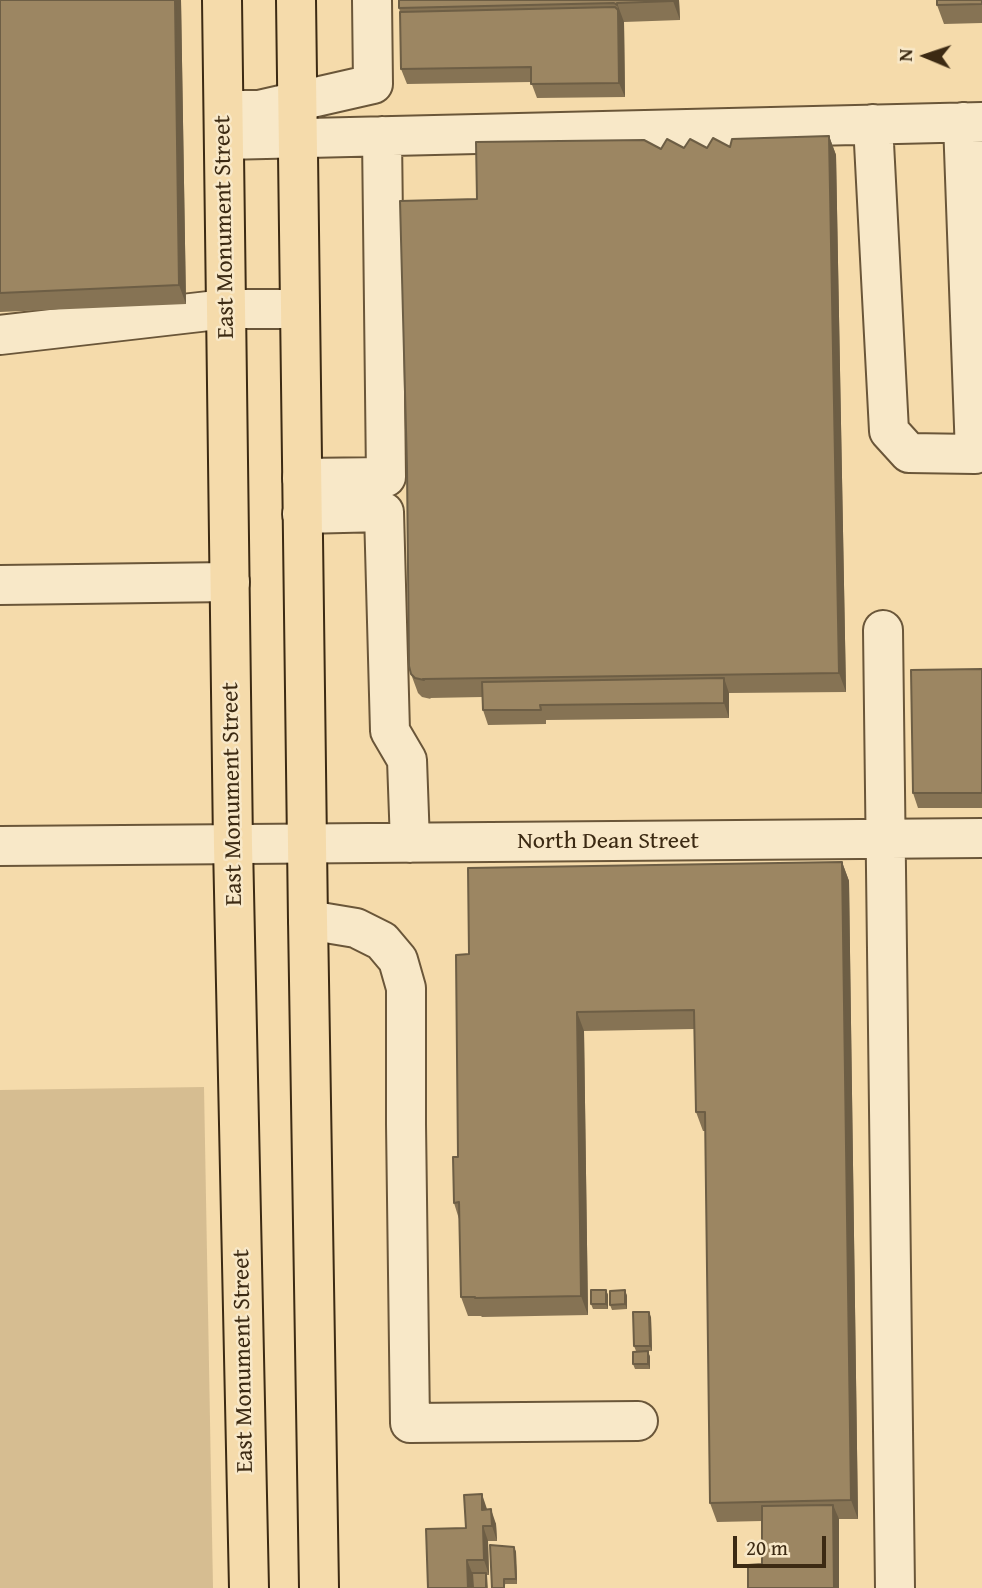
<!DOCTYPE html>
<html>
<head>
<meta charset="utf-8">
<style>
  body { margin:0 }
  #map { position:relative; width:982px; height:1588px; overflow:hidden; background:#f5dbab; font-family:"Gentium Book Plus",serif }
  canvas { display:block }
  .north { position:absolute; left:891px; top:21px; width:70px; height:70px; -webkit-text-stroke:5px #f8e8c8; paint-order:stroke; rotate:272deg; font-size:19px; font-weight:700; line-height:28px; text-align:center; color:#3c2a13 }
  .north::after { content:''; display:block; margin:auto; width:24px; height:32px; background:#3c2a13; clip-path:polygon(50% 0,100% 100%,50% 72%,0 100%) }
  .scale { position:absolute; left:733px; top:1536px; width:93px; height:32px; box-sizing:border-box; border:4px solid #3c2a13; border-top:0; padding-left:9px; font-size:21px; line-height:24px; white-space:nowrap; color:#3c2a13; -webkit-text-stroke:5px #f8e8c8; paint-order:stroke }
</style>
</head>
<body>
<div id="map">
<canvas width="982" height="1588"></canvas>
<div class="north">N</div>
<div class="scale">20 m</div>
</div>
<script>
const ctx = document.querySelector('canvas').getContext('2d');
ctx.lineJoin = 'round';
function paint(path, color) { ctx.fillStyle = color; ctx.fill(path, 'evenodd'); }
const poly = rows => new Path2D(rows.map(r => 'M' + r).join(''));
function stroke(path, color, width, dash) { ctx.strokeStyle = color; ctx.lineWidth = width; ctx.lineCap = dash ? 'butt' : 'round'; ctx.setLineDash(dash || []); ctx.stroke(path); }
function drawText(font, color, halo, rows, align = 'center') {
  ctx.font = font + ' "Gentium Book Plus",serif'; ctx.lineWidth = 5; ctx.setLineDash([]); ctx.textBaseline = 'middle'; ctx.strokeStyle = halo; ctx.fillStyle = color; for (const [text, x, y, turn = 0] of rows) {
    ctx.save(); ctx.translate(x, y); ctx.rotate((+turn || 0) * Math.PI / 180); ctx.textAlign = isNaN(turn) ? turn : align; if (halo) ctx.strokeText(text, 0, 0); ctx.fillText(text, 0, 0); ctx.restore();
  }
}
const green = poly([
  [204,1087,213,1588,0,1588,0,1090]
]);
const minor = poly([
  [224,110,259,110,373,84,372,0],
  [873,124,889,431,909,453,975,454,963,122],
  [224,140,982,122],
  [0,335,226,309,300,309],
  [302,478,386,477,382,136],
  [302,514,384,512,390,731,407,760,410,843],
  [0,585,230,582],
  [883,630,895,1588],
  [0,846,982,838],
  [308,920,356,928,382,941,398,960,406,988,406,1124,410,1423,638,1421]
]);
const major = poly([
  [222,0,233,845,249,1588],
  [296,0,308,920,319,1588]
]);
const wall = poly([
  [0,0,181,0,186,304,0,312],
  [679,0,680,20,624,22,625,97,537,98,531,82,407,84,401,69,400,12,399,8],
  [982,0,982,23,944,24,937,5],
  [829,136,836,155,846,692,729,693,729,718,546,720,546,724,488,725,483,710,482,697,430,698,431,699,422,697,418,693,411,674,477,199,661,149,730,147],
  [982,669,982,808,918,808,913,793],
  [842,862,849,881,858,1519,839,1519,762,1564,762,1521,717,1522,710,1503,705,1131,703,1131,696,1112,694,1029,584,1031,588,1315,482,1317,481,1316,468,1316,461,1297,459,1219,454,1203,458,1157,469,954],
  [606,1290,608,1295,608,1309,593,1309,591,1304],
  [625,1290,627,1296,627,1309,612,1310,610,1305],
  [651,1317,652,1351,648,1351,650,1357,650,1369,635,1369,633,1364,636,1351,634,1346],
  [487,1509,496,1524,497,1541,488,1541,489,1575,487,1575,488,1588,428,1588,466,1528],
  [514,1547,516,1552,517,1584,506,1584,492,1588]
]);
const shadedWall = poly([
  [175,0,181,0,186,304,179,285],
  [673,0,679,0,680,20,673,1],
  [617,3,624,22,625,97,619,83,618,10],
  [829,136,836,155,846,692,839,673],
  [724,678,729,693,729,718,724,703],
  [842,862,849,881,858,1519,851,1500],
  [577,1012,584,1031,588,1315,581,1296],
  [606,1290,608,1295,608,1309,606,1304],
  [625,1290,627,1296,627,1309,625,1304],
  [649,1312,651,1317,652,1351,650,1346],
  [648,1351,650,1357,650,1369,648,1364],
  [482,1494,487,1509,482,1510],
  [833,1505,839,1519,839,1588,834,1588],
  [491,1509,496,1524,497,1541,492,1526],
  [483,1526,488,1541,489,1575,484,1560],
  [514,1547,516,1552,517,1584,516,1579],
  [467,1560,473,1575,473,1588,468,1588]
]);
const building = poly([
  [0,0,175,0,179,285,0,293,0,0],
  [399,0,673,0,673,1,617,3,617,5,614,3,399,8,399,0],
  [937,0,982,0,982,4,937,5,937,0],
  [615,7,618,10,619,83,531,84,531,67,401,69,400,12,615,7],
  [829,136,839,673,423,679,424,680,415,678,411,674,409,666,407,468,400,201,477,199,476,142,644,140,661,149,667,139,684,148,690,139,707,148,713,138,730,147,732,139,829,136],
  [982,669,982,793,913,793,911,670,982,669],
  [724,678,724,703,540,705,541,710,483,710,482,682,724,678],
  [842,862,851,1500,710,1503,705,1112,696,1112,694,1010,577,1012,581,1296,475,1298,475,1297,461,1297,459,1202,454,1203,453,1157,458,1157,456,955,469,954,468,868,842,862],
  [591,1290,606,1290,606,1304,591,1304,591,1290],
  [625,1290,625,1304,610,1305,610,1291,625,1290],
  [633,1312,649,1312,650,1346,634,1346,633,1312],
  [648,1351,648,1364,633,1364,633,1352,648,1351],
  [482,1494,482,1510,491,1509,492,1526,483,1526,484,1560,467,1560,468,1588,428,1588,426,1529,466,1528,464,1495,482,1494],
  [833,1505,834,1588,748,1588,748,1565,762,1564,762,1506,833,1505],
  [490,1545,514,1547,516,1579,504,1579,504,1588,492,1588,490,1545],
  [472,1573,486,1573,486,1588,473,1588,472,1573]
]);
const streetNames = [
  ["East Monument Street",225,227,-91],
  ["East Monument Street",233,794,-91],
  ["North Dean Street",608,842],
  ["East Monument Street",244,1361,-91]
];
paint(green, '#d6bd91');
stroke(minor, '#6a5639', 42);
stroke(major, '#3c2a13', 42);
stroke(minor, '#f8e8c8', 38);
stroke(major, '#f5dbab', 38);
paint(wall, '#867354');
paint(shadedWall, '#6d5e45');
paint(building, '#9c8662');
stroke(building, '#6d5e45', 2);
drawText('24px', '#3c2a13', '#f8e8c8', streetNames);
</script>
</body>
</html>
